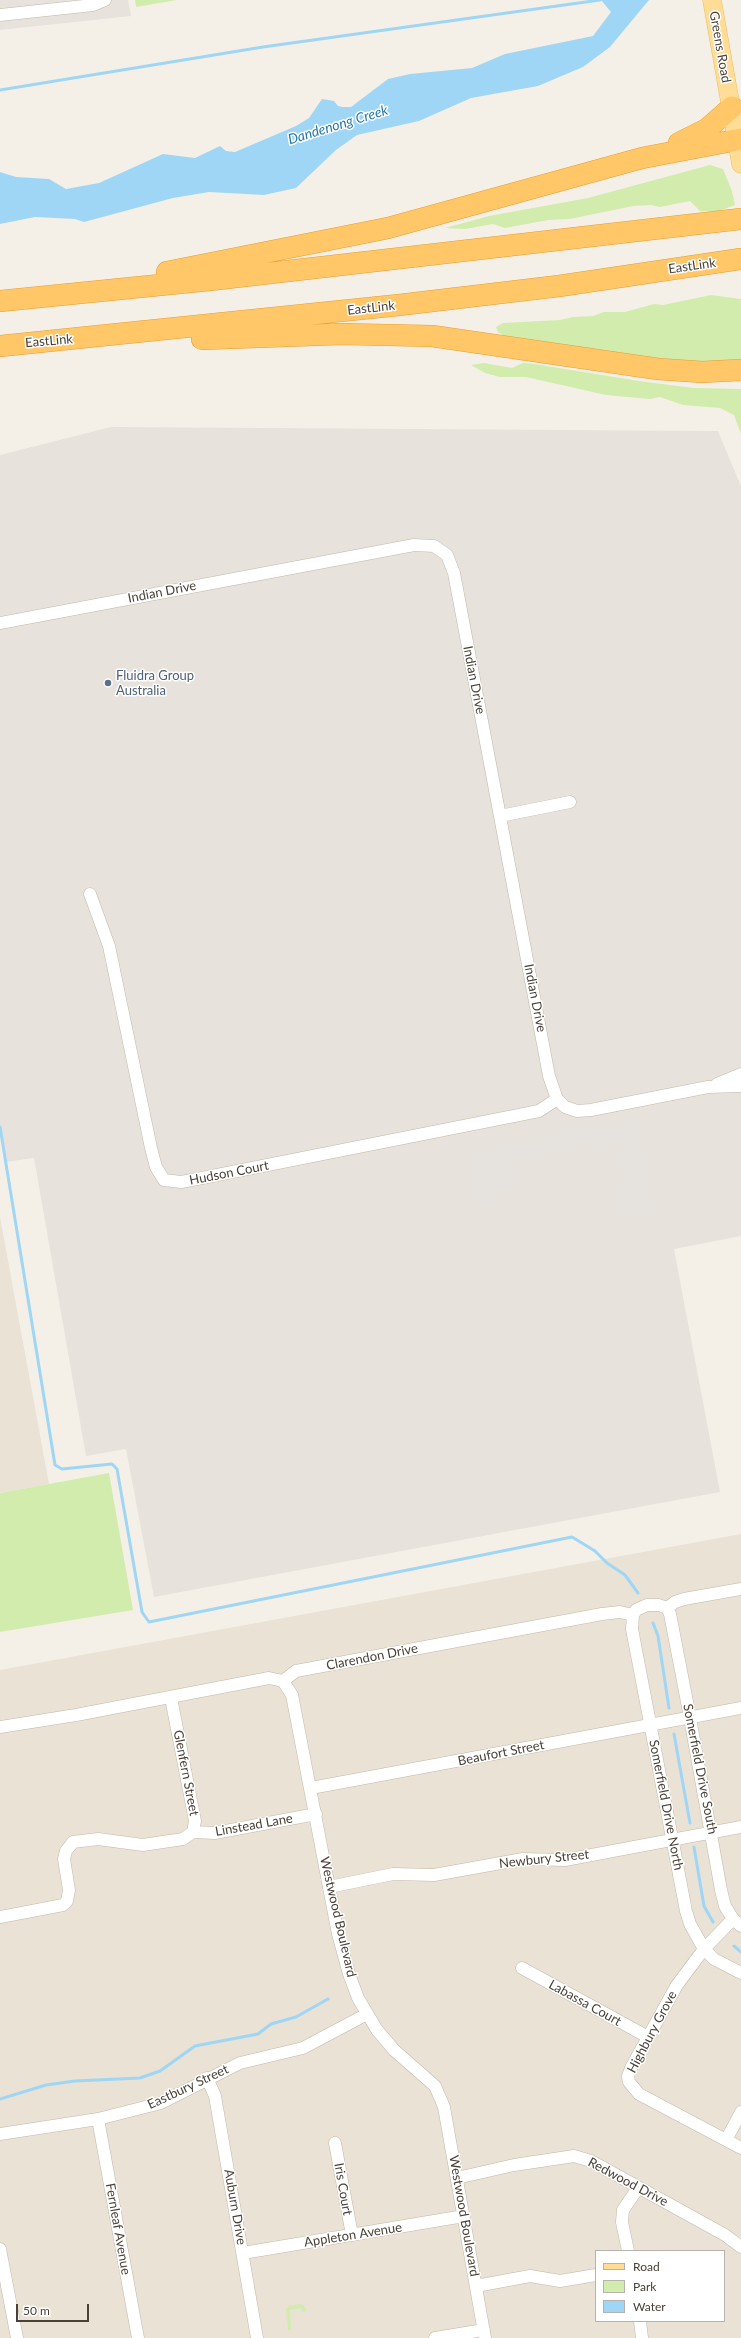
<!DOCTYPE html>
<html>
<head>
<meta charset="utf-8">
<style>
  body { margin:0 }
  #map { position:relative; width:741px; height:2338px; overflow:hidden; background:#f5f0e7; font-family:Lato,sans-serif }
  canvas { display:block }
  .legend { position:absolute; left:595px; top:2250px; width:130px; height:72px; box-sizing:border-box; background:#fff; border:1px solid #b6b3af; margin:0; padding:5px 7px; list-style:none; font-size:12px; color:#494036 }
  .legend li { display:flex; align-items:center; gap:8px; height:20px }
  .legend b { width:20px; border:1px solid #b6b3af }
  .scale { position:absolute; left:16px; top:2304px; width:73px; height:18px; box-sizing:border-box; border:2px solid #494036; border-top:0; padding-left:5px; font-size:12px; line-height:14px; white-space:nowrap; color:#494036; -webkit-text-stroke:3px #fff; paint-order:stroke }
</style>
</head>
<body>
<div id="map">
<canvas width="741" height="2338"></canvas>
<ul class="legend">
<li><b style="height:5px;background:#ffdd96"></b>Road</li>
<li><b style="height:11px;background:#d2ecad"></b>Park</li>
<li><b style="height:11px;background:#a0d6f5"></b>Water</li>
</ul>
<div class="scale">50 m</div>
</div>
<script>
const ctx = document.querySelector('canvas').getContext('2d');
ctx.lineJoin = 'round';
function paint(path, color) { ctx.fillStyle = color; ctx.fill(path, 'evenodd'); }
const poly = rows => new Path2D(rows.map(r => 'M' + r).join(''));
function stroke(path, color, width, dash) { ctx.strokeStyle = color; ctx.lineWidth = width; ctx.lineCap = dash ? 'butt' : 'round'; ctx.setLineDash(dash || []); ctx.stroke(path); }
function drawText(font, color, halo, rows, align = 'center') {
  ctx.font = font + ' Lato,sans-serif'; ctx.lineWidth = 3; ctx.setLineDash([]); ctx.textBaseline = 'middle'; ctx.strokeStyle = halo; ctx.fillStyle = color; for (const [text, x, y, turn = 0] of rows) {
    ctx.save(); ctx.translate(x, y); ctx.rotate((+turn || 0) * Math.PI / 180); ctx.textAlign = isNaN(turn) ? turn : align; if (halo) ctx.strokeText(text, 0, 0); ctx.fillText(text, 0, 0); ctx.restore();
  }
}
const residential = poly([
  [0,1217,49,1484,0,1493],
  [741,1534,741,2338,0,2338,0,1670],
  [596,2251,724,2251,724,2321,596,2321]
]);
const industrial = poly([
  [0,0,128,0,131,16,0,30],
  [111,427,718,431,741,486,741,1236,674,1249,720,1492,154,1597,126,1449,86,1456,34,1158,6,1162,0,1124,0,455]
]);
const green = poly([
  [135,0,177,0,136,7],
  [710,165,723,169,732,191,735,205,719,211,700,211,690,201,660,207,651,205,633,206,570,219,548,220,505,228,493,224,465,229,445,228,489,216,588,198],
  [711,295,741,299,741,366,713,370,506,337,498,332,496,327,503,323,560,320,573,317,593,316,604,312,625,312,654,304,663,305],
  [484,363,512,368,523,363,534,364,639,381,693,388,741,389,741,434,734,415,720,408,683,405,660,397,650,399,606,395,526,377,500,377,485,373,471,365],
  [109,1473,133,1610,0,1632,0,1493],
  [299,2304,303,2305,307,2311,302,2312,301,2308,290,2310,291,2330,288,2330,286,2309,289,2306]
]);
const parking = poly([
  [635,1119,653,1211,622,1217,616,1187,624,1185,618,1154,625,1152,624,1146,588,1153,586,1145,511,1160,517,1190,500,1193,502,1204,479,1209,469,1157,488,1153,487,1148]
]);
const water = poly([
  [601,0,649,0,610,47,583,67,538,86,471,98,419,121,357,135,336,150,296,188,264,195,209,192,173,198,84,222,75,219,35,217,0,224,0,172,16,177,49,179,66,189,99,183,163,154,195,158,220,146,226,151,235,152,296,126,309,118,322,99,334,101,338,106,343,107,351,107,388,79,410,74,472,68,505,54,593,36,611,12]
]);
const stream = poly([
  [0,90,263,47,600,0],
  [0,1127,55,1465,62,1469,112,1464,117,1469,142,1612,149,1622,572,1537,595,1551,607,1563,625,1575,638,1593],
  [653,1623,658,1636,669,1708],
  [674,1734,690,1823],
  [694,1847,704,1906,713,1922],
  [734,1946,741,1952],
  [0,2099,46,2085,75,2081,140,2078,160,2071,195,2046,258,2034,271,2024,296,2017,328,1999]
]);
const street = poly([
  [0,15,93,5,105,0],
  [0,623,414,545,434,546,447,555,454,573,549,1076,557,1099,565,1107,577,1111,591,1110,708,1087,741,1086],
  [500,816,570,802],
  [90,894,109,946,151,1148,156,1167,164,1180,181,1182,197,1179,539,1111,557,1099],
  [717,1084,741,1074],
  [667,1608,670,1614,688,1707,721,1890,725,1906,733,1919,741,1926],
  [667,1608,675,1602,684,1599,741,1589],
  [633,1615,632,1629,686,1911,690,1924,704,1949,714,1959,741,1973],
  [633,1615,636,1610,647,1605,659,1605,667,1608],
  [283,1681,292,1695,338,1934,349,1974,358,1998,377,2030,394,2050,435,2086,444,2107,485,2338],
  [283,1681,296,1671,602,1614,620,1612,633,1615],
  [0,1727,76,1715,269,1678,283,1681],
  [311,1788,741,1708],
  [193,1832,215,1833,316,1814],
  [329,1887,393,1874,434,1875,523,1859,565,1860,741,1827],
  [0,1917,63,1905,67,1901,69,1890,64,1859,66,1851,73,1842,98,1839,143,1845,183,1839,193,1832,195,1821,171,1698],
  [733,1919,704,1949,677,1985,631,2068,628,2076,629,2082,639,2094,741,2148],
  [522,1968,648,2037],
  [207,2078,215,2096,257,2338],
  [98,2119,138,2338],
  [0,2134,98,2119,161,2103,240,2063,303,2048,367,2014],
  [726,2140,741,2112],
  [335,2143,352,2235],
  [457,2178,514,2165,574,2156,591,2161,725,2235,741,2247],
  [0,2249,17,2338],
  [628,2251,622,2222,623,2210,638,2188],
  [243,2253,464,2216],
  [476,2286,530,2276,560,2281,596,2275],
  [640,2321,642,2338],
  [435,2338,484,2330]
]);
const primary = poly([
  [712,0,741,164]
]);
const highway = poly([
  [679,143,707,129,732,107],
  [167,272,388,228,642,158,741,139],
  [0,301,210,280,741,219],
  [202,339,342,334,432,336,658,369,702,372,741,370],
  [0,346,399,305,559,286,741,259]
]);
const markers = [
  [108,683,4,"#5c6f8a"]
];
const streetNames = [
  ["Greens Road",720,47,80],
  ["EastLink",692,266,-8],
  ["EastLink",371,308,-6],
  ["EastLink",49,341,-5],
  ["Indian Drive",162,592,-11],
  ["Indian Drive",474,680,79],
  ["Indian Drive",535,998,79],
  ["Hudson Court",229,1173,-11],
  ["Clarendon Drive",372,1657,-11],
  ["Beaufort Street",501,1753,-11],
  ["Somerfield Drive South",700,1769,79],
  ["Glenfern Street",186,1773,79],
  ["Somerfield Drive North",666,1805,79],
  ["Linstead Lane",254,1825,-10],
  ["Newbury Street",544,1859,-6],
  ["Westwood Boulevard",338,1917,77],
  ["Labassa Court",585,2003,29],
  ["Highbury Grove",652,2032,-62],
  ["Eastbury Street",188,2087,-25],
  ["Redwood Drive",628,2182,28],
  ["Iris Court",343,2189,80],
  ["Auburn Drive",235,2207,80],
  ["Westwood Boulevard",464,2216,80],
  ["Fernleaf Avenue",118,2229,80],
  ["Appleton Avenue",353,2235,-9]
];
const serviceNames = [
  ["Fluidra Group",116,676],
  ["Australia",116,691]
];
const waterNames = [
  ["Dandenong Creek",338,125,-17]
];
paint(residential, '#e9e2d5');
paint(industrial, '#e7e2dc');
paint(green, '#d2ecad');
paint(parking, '#e6e3df');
paint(water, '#a0d6f5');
stroke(stream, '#a0d6f5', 3);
stroke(street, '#c1b8a9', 13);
stroke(primary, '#ecbc5e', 19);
stroke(highway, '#e89d2e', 22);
stroke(street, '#fff', 12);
stroke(primary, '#ffdd96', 18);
stroke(highway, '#ffc768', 21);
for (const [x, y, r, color] of markers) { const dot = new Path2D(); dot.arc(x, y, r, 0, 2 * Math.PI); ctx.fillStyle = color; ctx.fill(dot); stroke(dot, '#fff', 1.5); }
drawText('13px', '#494036', '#fff', streetNames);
drawText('13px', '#4e5e75', '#fff', serviceNames, 'left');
drawText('italic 14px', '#2578ab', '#fff', waterNames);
</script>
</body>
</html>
